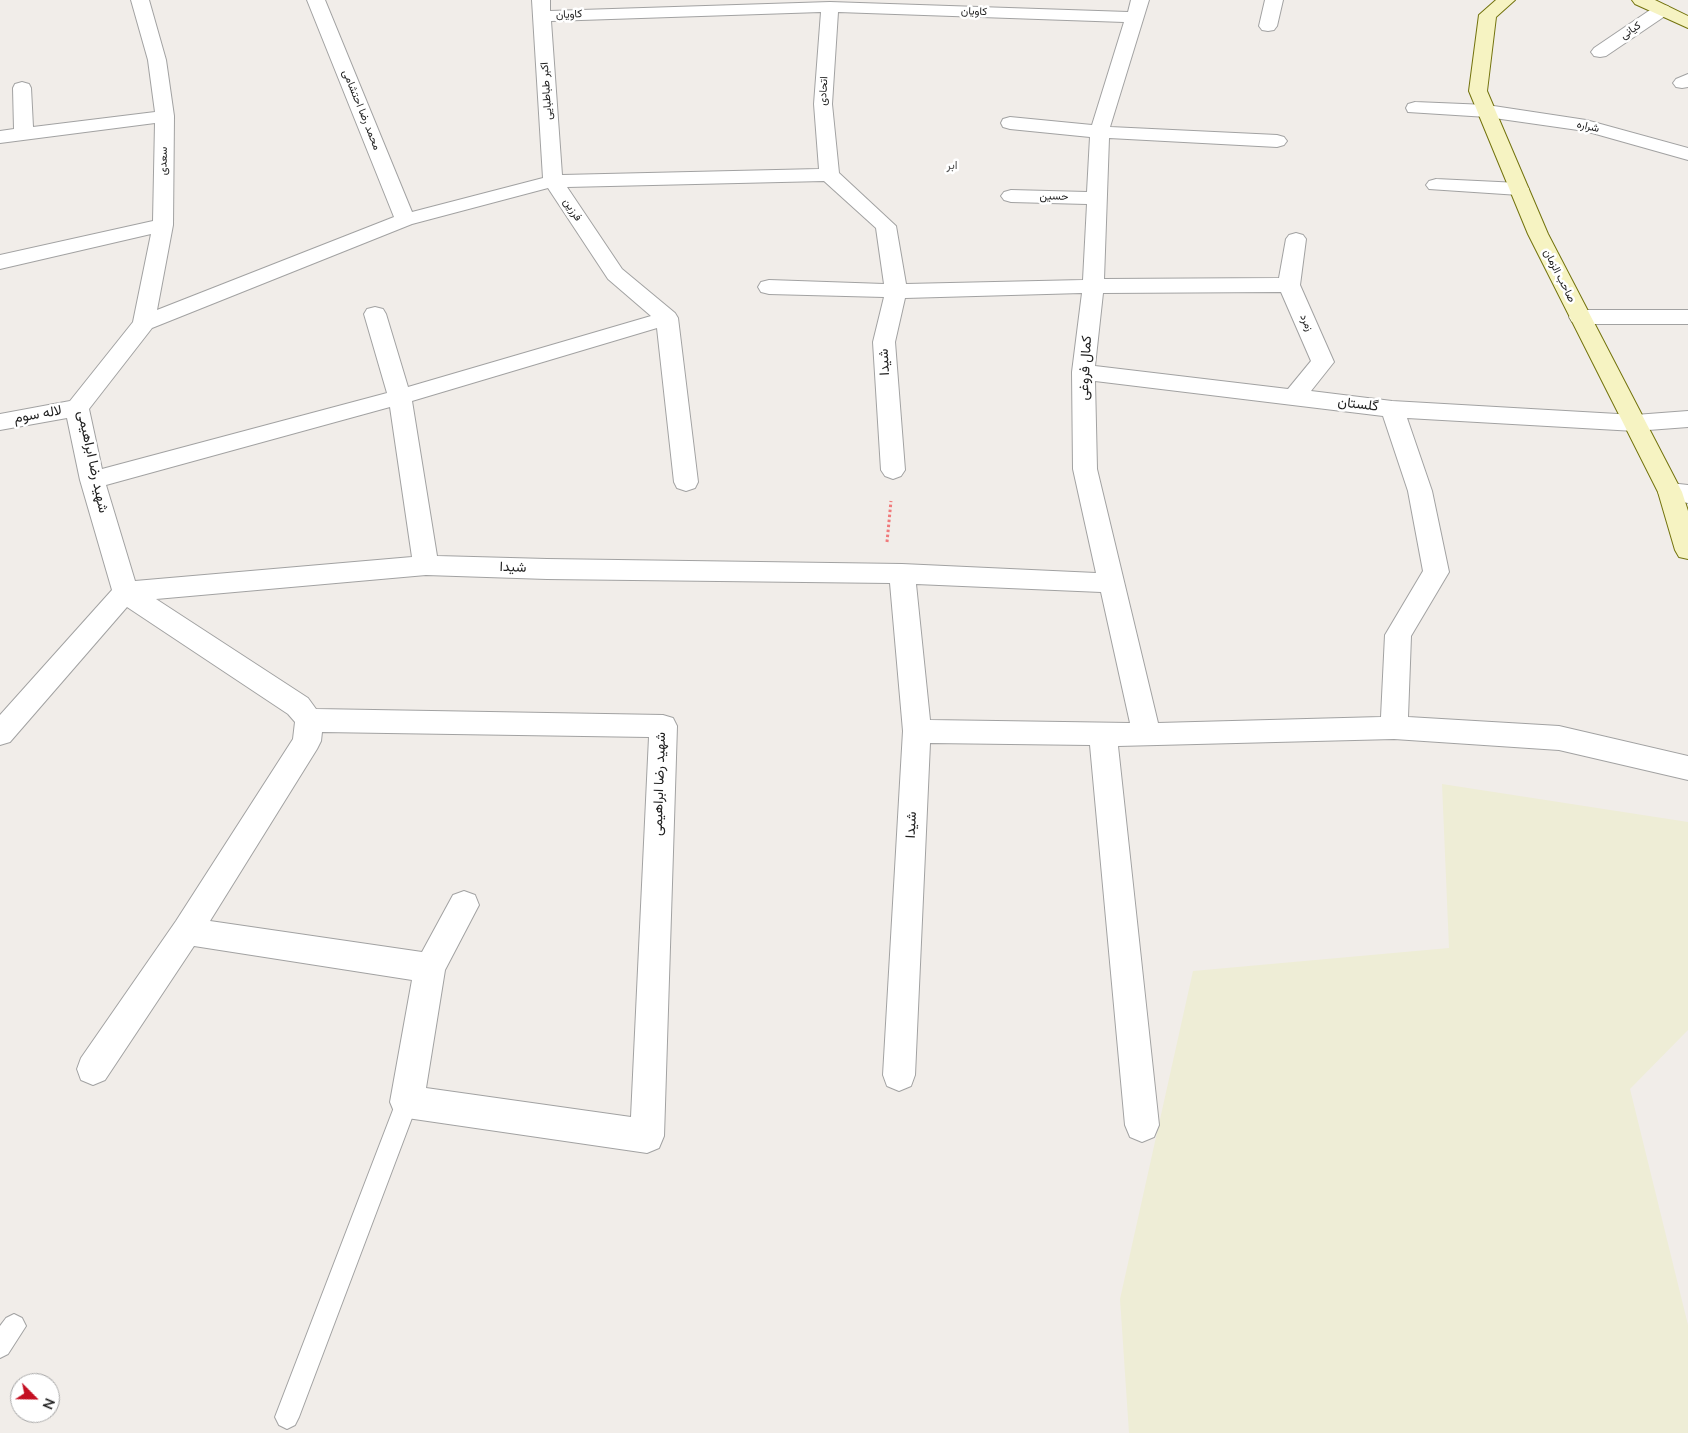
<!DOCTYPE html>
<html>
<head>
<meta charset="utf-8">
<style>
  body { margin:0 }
  #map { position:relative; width:1688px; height:1433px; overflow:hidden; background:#f1ede9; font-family:"Nunito Sans",sans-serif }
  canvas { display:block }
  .north { position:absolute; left:10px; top:1373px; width:50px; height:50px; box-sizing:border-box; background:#fff; border:1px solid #a6a6a6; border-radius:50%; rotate:113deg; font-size:14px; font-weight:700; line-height:20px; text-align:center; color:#212121 }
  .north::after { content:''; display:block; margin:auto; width:18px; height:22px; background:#c40f22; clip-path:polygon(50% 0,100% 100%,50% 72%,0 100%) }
</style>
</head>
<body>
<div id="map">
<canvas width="1688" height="1433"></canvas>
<div class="north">N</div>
</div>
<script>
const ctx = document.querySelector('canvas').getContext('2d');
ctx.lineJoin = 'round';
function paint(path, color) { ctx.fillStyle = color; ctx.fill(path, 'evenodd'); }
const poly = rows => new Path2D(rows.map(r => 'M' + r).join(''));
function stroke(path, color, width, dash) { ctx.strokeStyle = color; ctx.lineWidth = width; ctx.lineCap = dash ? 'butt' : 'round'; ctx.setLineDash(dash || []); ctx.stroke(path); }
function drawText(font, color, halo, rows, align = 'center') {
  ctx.font = font + ' "Nunito Sans",Vazirmatn,sans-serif'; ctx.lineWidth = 5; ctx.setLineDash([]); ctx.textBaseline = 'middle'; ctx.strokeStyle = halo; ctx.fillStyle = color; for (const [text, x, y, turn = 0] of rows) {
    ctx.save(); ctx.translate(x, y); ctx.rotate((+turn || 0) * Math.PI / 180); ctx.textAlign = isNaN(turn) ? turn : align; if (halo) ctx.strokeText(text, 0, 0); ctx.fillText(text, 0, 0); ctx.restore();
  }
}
const farmland = poly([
  [1442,784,1688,822,1688,1030,1630,1089,1688,1325,1688,1433,1129,1433,1120,1299,1193,971,1449,948]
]);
const path = poly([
  [887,542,891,501]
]);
const lane = poly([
  [407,1092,414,1095,418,1102,299,1417,295,1425,287,1429,279,1425,275,1417,396,1102,400,1095,407,1092],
  [14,1314,22,1318,26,1326,8,1354,0,1358,0,1326,6,1318,14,1314]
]);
const street = poly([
  [131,0,149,0,166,60,174,116,173,225,157,310,394,217,307,0,325,0,412,212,543,178,532,0,550,0,550,11,830,2,1128,12,1131,0,1149,0,1110,127,1277,135,1284,137,1287,141,1284,145,1277,147,1109,138,1104,279,1279,278,1286,239,1289,235,1296,233,1303,235,1306,239,1300,285,1334,362,1311,391,1392,401,1635,415,1688,411,1688,427,1635,431,1407,418,1432,491,1449,572,1411,636,1408,717,1559,726,1688,756,1688,780,1559,750,1394,739,1118,746,1159,1125,1154,1137,1142,1142,1130,1137,1125,1125,1090,745,930,743,915,1075,911,1086,899,1091,887,1086,883,1075,903,731,890,583,547,579,426,575,156,599,308,698,316,709,663,715,673,718,677,726,664,1136,659,1148,647,1153,407,1118,395,1114,390,1102,412,980,194,946,105,1080,93,1085,81,1080,77,1069,81,1058,176,921,293,739,295,722,288,714,127,607,10,742,0,745,0,715,112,590,80,480,67,418,0,430,0,414,70,401,133,322,151,234,0,269,0,255,153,221,155,123,0,143,0,131,14,129,13,88,15,84,22,82,29,84,31,88,33,127,155,112,148,60,131,0],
  [821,12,814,104,819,169,562,175,551,21,821,12],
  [838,12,1124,22,1092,125,1010,117,1003,119,1001,123,1003,127,1010,129,1090,137,1087,192,1011,190,1004,192,1001,196,1004,200,1011,202,1087,204,1083,280,906,284,896,226,839,173,832,104,838,12],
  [824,181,876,228,884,284,769,280,761,282,758,287,761,292,769,294,884,297,873,342,881,470,885,476,893,479,901,476,905,470,895,342,905,298,1082,293,1072,372,1073,469,1096,573,902,564,547,559,437,556,412,401,657,328,674,482,677,488,686,491,695,488,698,482,678,318,675,313,622,269,567,187,824,181],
  [548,188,608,279,651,316,408,387,386,314,383,309,375,307,367,309,364,314,387,393,102,469,89,409,152,328,412,224,548,188],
  [1281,292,1311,361,1288,389,1095,366,1103,293,1281,292],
  [1095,381,1383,416,1408,491,1423,571,1385,635,1381,717,1158,723,1097,469,1095,381],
  [390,407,412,557,135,581,106,485,390,407],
  [916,584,1101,592,1130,723,930,720,916,584],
  [322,732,649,737,631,1117,426,1088,445,970,479,905,475,895,464,891,453,895,422,952,210,921,317,749,321,741,322,732],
  [1265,0,1283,0,1277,26,1274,30,1268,31,1262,30,1259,26,1265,0],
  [1662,5,1668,6,1671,10,1668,14,1606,56,1600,57,1594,56,1591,52,1594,48,1656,6,1662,5],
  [1688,74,1688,87,1682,88,1676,87,1673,83,1676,79,1688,74],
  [1415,102,1487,105,1586,120,1688,148,1688,160,1585,131,1487,117,1408,112,1406,108,1408,104,1415,102],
  [1436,179,1519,183,1526,185,1529,189,1526,193,1519,195,1429,189,1426,185,1429,181,1436,179],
  [1580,310,1688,310,1688,324,1580,324,1572,322,1569,317,1572,312,1580,310],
  [1670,483,1688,485,1688,503,1661,498,1658,492,1661,486,1670,483]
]);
const secondary = poly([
  [1496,0,1515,0,1496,17,1487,91,1548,234,1682,492,1688,511,1688,559,1679,557,1675,550,1658,492,1528,234,1469,91,1479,15,1496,0],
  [1632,0,1655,0,1688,16,1688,28,1635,4,1632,0]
]);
const farStreetnames = [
  ["کاویان",974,12,2],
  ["کاویان",569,15,-2],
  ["کیانی",1631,31,-34],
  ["اکبر طباطبایی",547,91,-94],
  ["اتحادی",824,91,-87],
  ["محمد رضا احتشامی",361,110,68],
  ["شراره",1588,127,12],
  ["سعدی",164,161,-89],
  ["حسین",1054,197,1],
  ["فرزین",572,210,56],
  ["صاحب الزمان",1559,276,63],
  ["زمرد",1306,323,66]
];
const farNeighbourhoodnames = [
  ["ابر",952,166]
];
const streetNames = [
  ["شیدا",885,362,-93],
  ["کمال فروغی",1086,368,-87],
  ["گلستان",1358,405,7],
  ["لاله سوم",38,415,-10],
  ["شهید رضا ابراهیمی",92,462,78],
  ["شیدا",513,568,2],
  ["شهید رضا ابراهیمی",660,784,-88],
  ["شیدا",912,825,-87]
];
paint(farmland, '#eeedd6');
stroke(lane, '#a2a2a2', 2);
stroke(street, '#a2a2a2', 2);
stroke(secondary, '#73730d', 2);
stroke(path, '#f07a7b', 3, [2.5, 2.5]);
paint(lane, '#fff');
paint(street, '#fff');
paint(secondary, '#f6f3c2');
drawText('11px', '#212121', '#fff', farStreetnames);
drawText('12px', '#545454', '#fff', farNeighbourhoodnames);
drawText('14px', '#212121', '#fff', streetNames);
</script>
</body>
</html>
